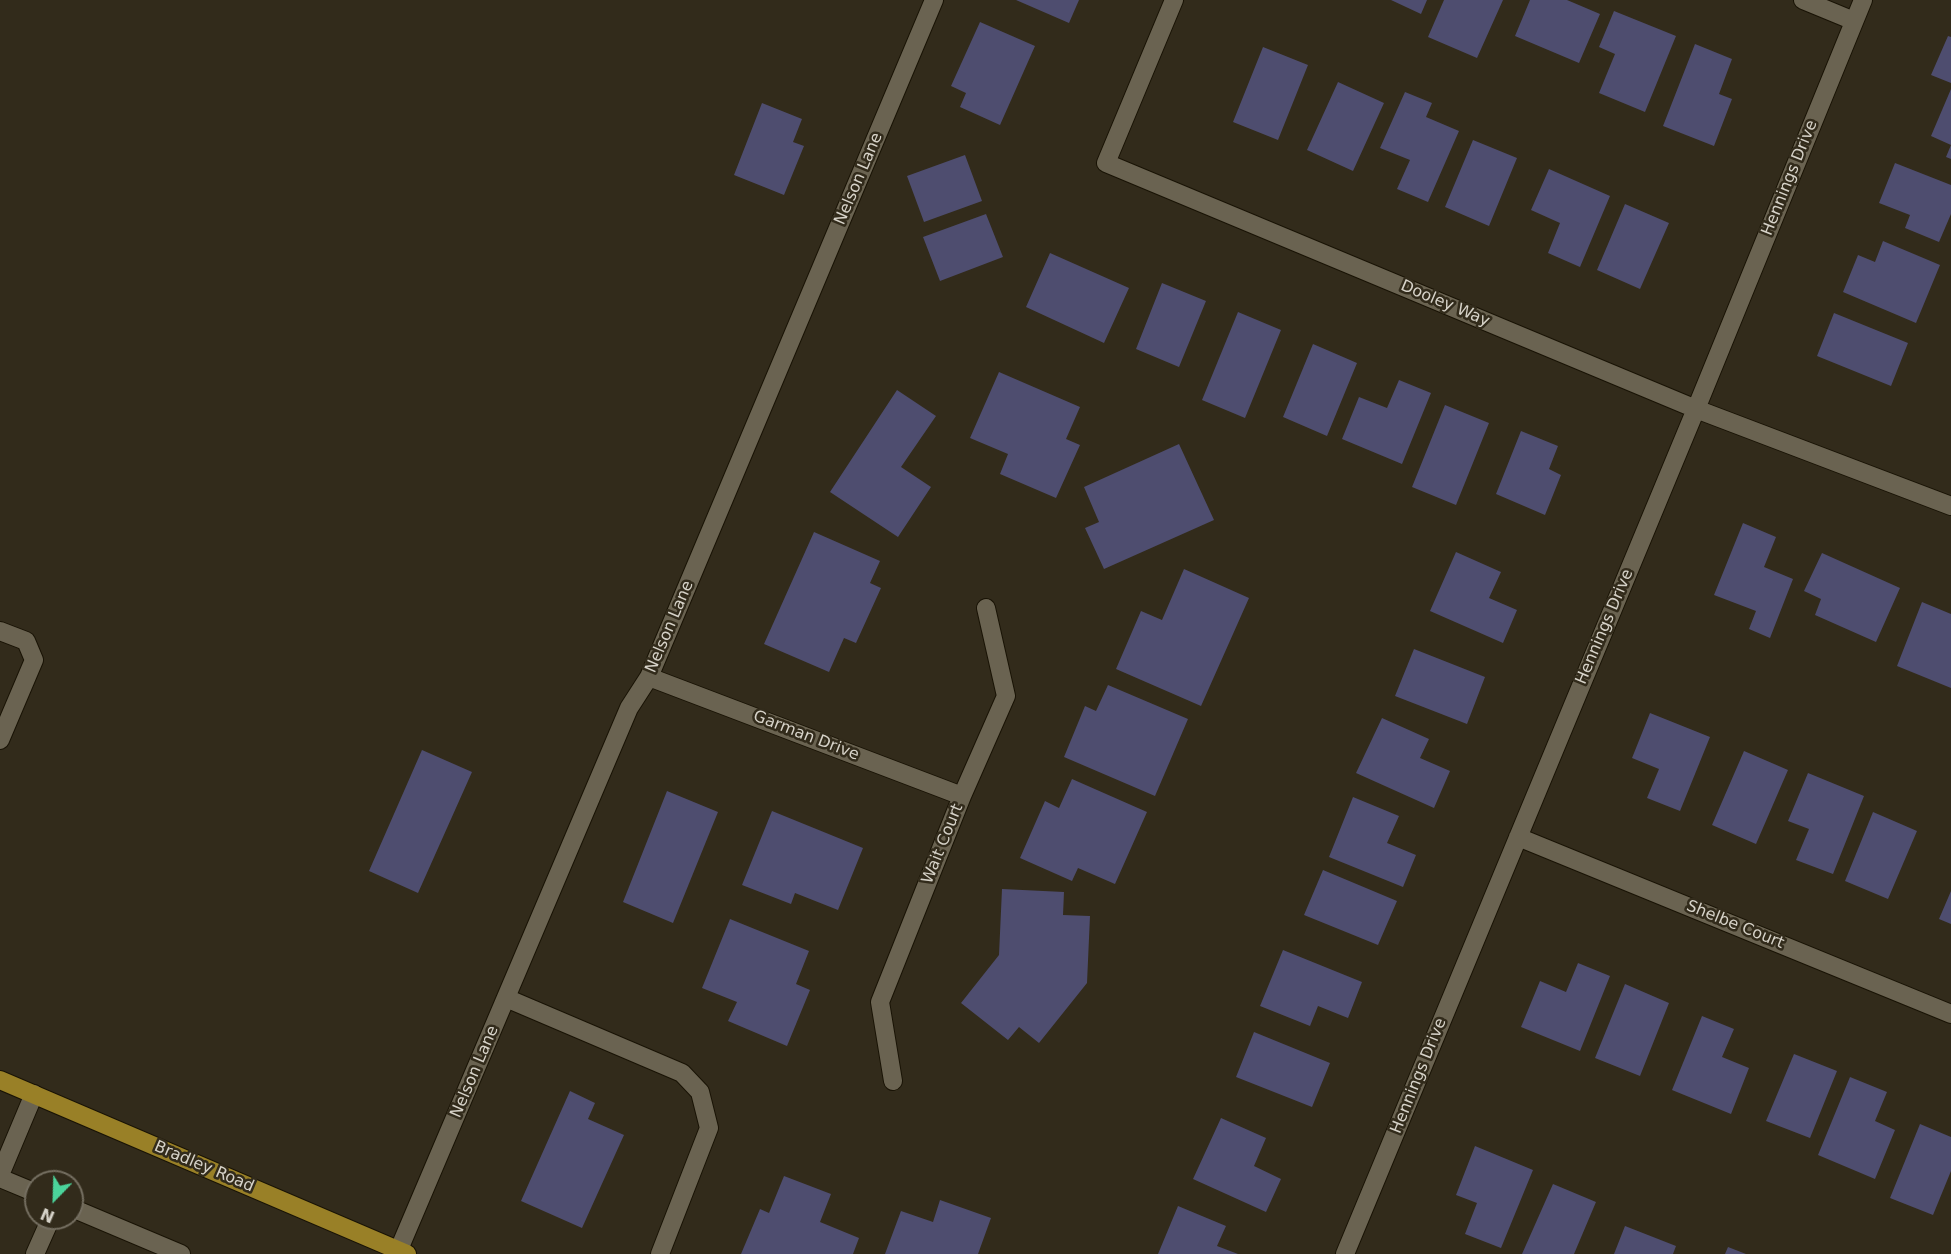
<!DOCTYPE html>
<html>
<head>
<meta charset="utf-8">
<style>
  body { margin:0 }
  #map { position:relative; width:1951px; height:1254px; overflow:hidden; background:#322b1b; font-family:"DejaVu Sans",sans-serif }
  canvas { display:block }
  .north { position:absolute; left:24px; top:1170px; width:60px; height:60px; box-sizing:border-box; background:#322b1b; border:2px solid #746e60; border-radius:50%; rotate:203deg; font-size:16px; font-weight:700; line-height:24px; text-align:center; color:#d6d2c8 }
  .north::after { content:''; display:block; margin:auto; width:21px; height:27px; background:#4bd49b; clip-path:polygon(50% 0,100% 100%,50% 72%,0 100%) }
</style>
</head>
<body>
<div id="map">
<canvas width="1951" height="1254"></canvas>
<div class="north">N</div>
</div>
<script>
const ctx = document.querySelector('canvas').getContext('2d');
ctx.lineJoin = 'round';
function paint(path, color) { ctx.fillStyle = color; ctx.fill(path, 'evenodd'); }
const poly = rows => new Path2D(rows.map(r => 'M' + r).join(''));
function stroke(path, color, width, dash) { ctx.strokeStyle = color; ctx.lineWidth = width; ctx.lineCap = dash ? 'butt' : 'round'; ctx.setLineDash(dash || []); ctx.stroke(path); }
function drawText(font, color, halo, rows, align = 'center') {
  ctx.font = font + ' "DejaVu Sans",sans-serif'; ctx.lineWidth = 5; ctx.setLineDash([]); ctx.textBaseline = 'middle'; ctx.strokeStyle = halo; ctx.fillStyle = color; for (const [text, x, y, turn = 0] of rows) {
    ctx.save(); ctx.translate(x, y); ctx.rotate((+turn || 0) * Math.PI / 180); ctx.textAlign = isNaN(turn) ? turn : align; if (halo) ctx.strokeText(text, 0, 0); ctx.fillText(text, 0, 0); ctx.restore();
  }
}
const building = poly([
  [1016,0,1079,0,1069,23],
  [1391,0,1427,0,1421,14],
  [1444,0,1503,0,1477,58,1428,37],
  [1530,0,1567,0,1600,14,1579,63,1515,36],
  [1614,11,1676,36,1645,112,1599,93,1615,54,1599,47],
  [980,22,1035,46,1000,125,960,107,966,93,951,86],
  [1948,36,1951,37,1951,83,1931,75],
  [1695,44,1732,59,1719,94,1732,99,1714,146,1663,126],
  [1263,47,1308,65,1278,140,1233,122],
  [1338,82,1384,103,1353,171,1307,150],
  [1951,89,1951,159,1946,157,1951,145,1931,136],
  [1405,92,1432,103,1426,117,1459,131,1428,202,1397,189,1410,160,1380,148],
  [762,103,802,119,793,142,804,146,784,195,734,175],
  [1473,140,1517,158,1489,226,1445,207],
  [965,155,982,201,924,222,907,176],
  [1895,163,1951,185,1951,214,1939,242,1905,228,1910,215,1879,203],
  [1549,169,1610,196,1580,267,1548,253,1560,223,1531,210],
  [1625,204,1669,223,1640,289,1597,270],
  [986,214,1003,257,940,281,923,237],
  [1883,241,1940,265,1916,323,1843,292,1858,255,1875,262],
  [1050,253,1129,288,1104,343,1026,307],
  [1162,283,1206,301,1179,367,1136,349],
  [1238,312,1281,330,1245,418,1202,400],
  [1834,313,1908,343,1891,386,1817,356],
  [1313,344,1357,363,1327,436,1283,417],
  [999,372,1080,407,1066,439,1080,445,1056,498,1000,474,1008,454,970,438],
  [1399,380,1431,393,1402,464,1342,439,1359,397,1387,408],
  [897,390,936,416,901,467,931,487,898,537,830,492],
  [1445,405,1489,423,1456,505,1412,487],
  [1521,431,1558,446,1549,469,1561,475,1545,515,1496,494],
  [1179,444,1214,520,1104,569,1085,528,1099,522,1084,487],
  [1743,523,1776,537,1764,567,1793,579,1770,638,1749,629,1756,611,1714,595],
  [814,532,880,561,870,583,881,588,856,643,844,638,829,672,764,644],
  [1456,552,1501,572,1489,598,1517,610,1503,643,1430,611],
  [1822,553,1900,588,1876,642,1815,615,1821,599,1804,591],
  [1184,569,1249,598,1201,706,1116,669,1141,611,1162,620],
  [1922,602,1951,614,1951,688,1897,666],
  [1414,649,1485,677,1467,724,1395,696],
  [1108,685,1188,719,1155,796,1064,757,1085,706,1096,711],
  [1650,713,1710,737,1680,811,1647,798,1659,769,1632,758],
  [1382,718,1429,739,1420,758,1450,771,1434,808,1356,773],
  [422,750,472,772,418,893,369,871],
  [1744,751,1788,770,1756,844,1712,825],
  [1808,773,1864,796,1833,874,1796,860,1809,829,1788,821],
  [1072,779,1147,812,1115,884,1078,868,1072,881,1020,858,1045,801,1059,808],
  [667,791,718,812,673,923,623,902],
  [1353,797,1399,816,1387,843,1416,855,1403,887,1329,857],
  [772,811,863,848,838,910,795,893,791,904,742,885],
  [1873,812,1917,831,1888,899,1845,881],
  [1323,870,1397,901,1378,945,1304,915],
  [1002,889,1064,892,1063,915,1090,916,1087,983,1039,1043,1019,1027,1008,1040,961,1003,999,955],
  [1951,891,1951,924,1939,919],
  [730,919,809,951,796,984,810,990,787,1046,728,1021,737,1002,702,988],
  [1283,950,1362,982,1348,1018,1318,1006,1310,1026,1260,1006],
  [1578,963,1610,976,1580,1051,1521,1027,1540,981,1566,992],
  [1625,984,1669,1003,1640,1076,1595,1058],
  [1702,1016,1734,1029,1722,1057,1749,1068,1731,1114,1672,1090],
  [1254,1032,1330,1063,1312,1107,1236,1077],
  [1794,1054,1837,1071,1810,1138,1766,1121],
  [1850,1077,1887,1092,1875,1121,1895,1130,1875,1179,1818,1155],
  [570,1091,595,1103,588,1119,624,1135,582,1228,521,1201],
  [1221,1118,1266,1138,1254,1166,1281,1179,1266,1212,1193,1179],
  [1920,1124,1951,1137,1951,1171,1933,1215,1890,1198],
  [1475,1146,1533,1170,1501,1248,1465,1234,1477,1203,1456,1195],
  [784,1176,831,1194,820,1222,859,1238,853,1254,741,1254,760,1209,769,1213],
  [1553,1184,1596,1202,1574,1254,1522,1254],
  [940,1200,991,1218,978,1254,885,1254,901,1211,933,1222],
  [1178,1206,1226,1226,1217,1246,1238,1254,1158,1254],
  [1625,1226,1676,1246,1673,1254,1614,1254],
  [1728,1247,1746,1254,1725,1254]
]);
const minor = poly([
  [1174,0,1106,163,1696,409,1951,506],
  [1803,0,1854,21],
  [0,631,26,641,34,660,0,740],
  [649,677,962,796],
  [1518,837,1951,1014],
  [506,998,682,1073,700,1092,709,1128,660,1254],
  [893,1081,880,1002,962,796,1006,696,986,608],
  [0,1175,34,1094],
  [0,1178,36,1193],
  [72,1208,181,1254],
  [35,1254,51,1218],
  [397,1254,629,708,649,677,934,0],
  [1345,1254,1696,409,1863,0]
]);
const major = poly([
  [0,1080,407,1254]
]);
const streetNames = [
  ["Hennings Drive",1790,178,-68],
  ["Nelson Lane",859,179,-67],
  ["Dooley Way",1445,304,23],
  ["Nelson Lane",670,627,-67],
  ["Hennings Drive",1605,627,-67],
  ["Garman Drive",806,736,21],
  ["Wait Court",943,844,-68],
  ["Shelbe Court",1735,925,22],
  ["Nelson Lane",475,1072,-67],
  ["Hennings Drive",1419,1076,-68],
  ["Bradley Road",204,1167,23]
];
paint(building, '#4e4d6f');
stroke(minor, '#191305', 20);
stroke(major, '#191305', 20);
stroke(minor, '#6a6351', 18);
stroke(major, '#998027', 18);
drawText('16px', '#d6d2c8', '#322b1b', streetNames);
</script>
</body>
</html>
